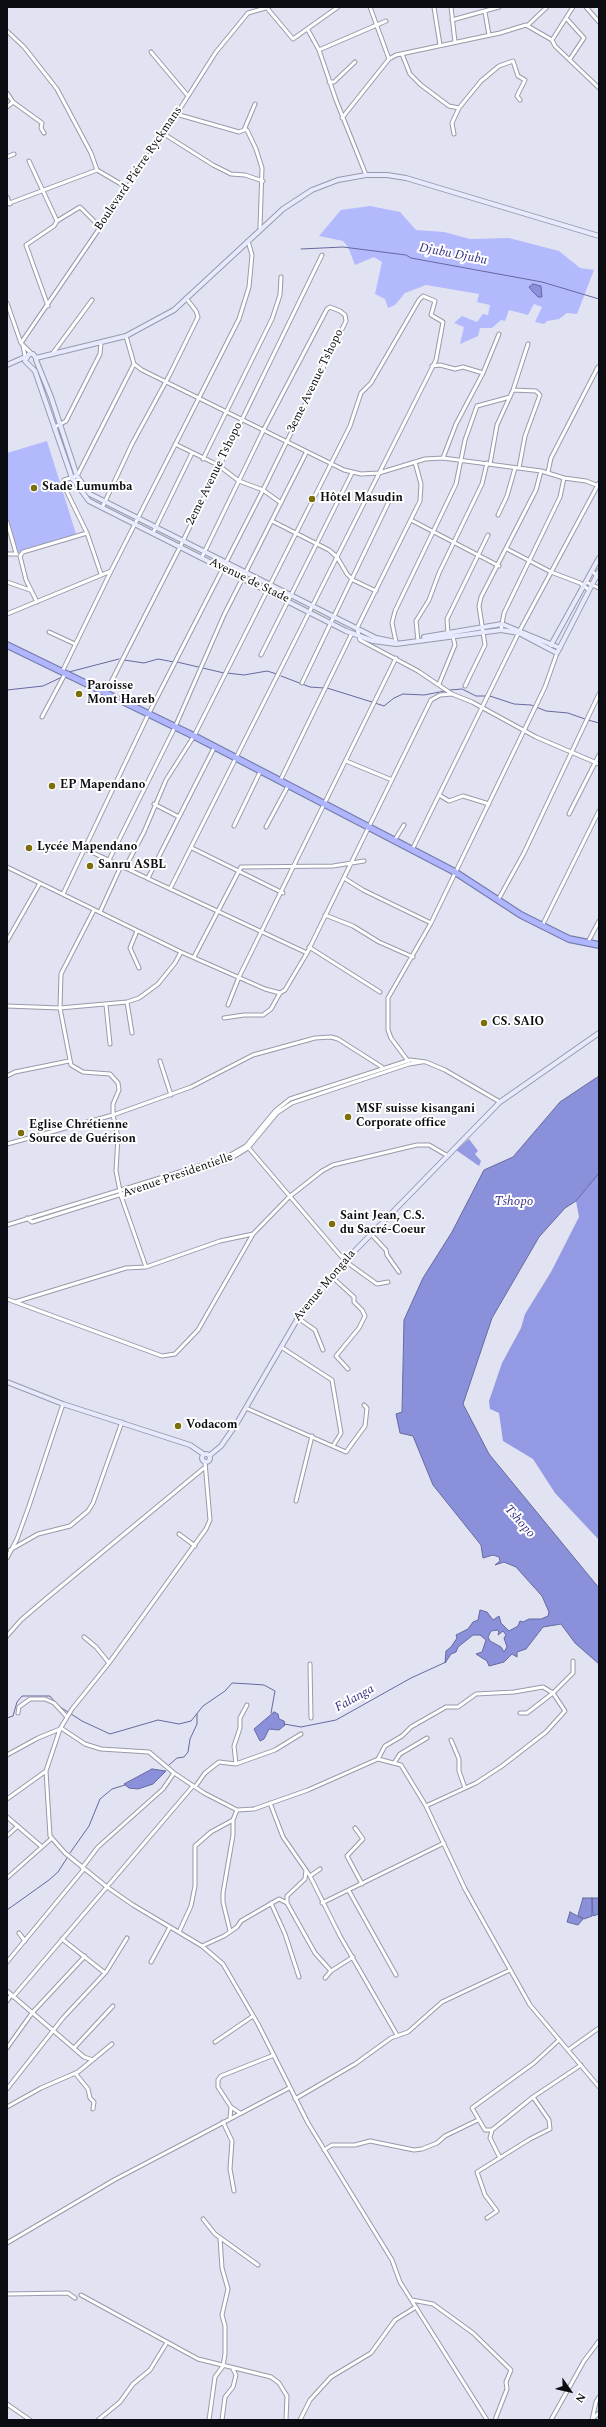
<!DOCTYPE html>
<html>
<head>
<meta charset="utf-8">
<style>
  body { margin:0 }
  #map { position:relative; width:606px; height:2427px; overflow:hidden; background:#e1e3f2; font-family:Spectral,serif }
  canvas { display:block }
  .frame { position:absolute; inset:0; border:8px solid #0c0d12; pointer-events:none }
  .north { position:absolute; left:550px; top:2371px; width:40px; height:40px; -webkit-text-stroke:3px #fff; paint-order:stroke; rotate:124deg; font-size:11px; font-weight:700; line-height:16px; text-align:center; color:#0c0d12 }
  .north::after { content:''; display:block; margin:auto; width:14px; height:18px; background:#0c0d12; clip-path:polygon(50% 0,100% 100%,50% 72%,0 100%) }
</style>
</head>
<body>
<div id="map">
<canvas width="606" height="2427"></canvas>
<div class="frame"></div>
<div class="north">N</div>
</div>
<script>
const ctx = document.querySelector('canvas').getContext('2d');
ctx.lineJoin = 'round';
function paint(path, color) { ctx.fillStyle = color; ctx.fill(path, 'evenodd'); }
const poly = rows => new Path2D(rows.map(r => 'M' + r).join(''));
function stroke(path, color, width, dash) { ctx.strokeStyle = color; ctx.lineWidth = width; ctx.lineCap = dash ? 'butt' : 'round'; ctx.setLineDash(dash || []); ctx.stroke(path); }
function drawText(font, color, halo, rows, align = 'center') {
  ctx.font = font + ' Spectral,serif'; ctx.lineWidth = 4; ctx.setLineDash([]); ctx.textBaseline = 'middle'; ctx.strokeStyle = halo; ctx.fillStyle = color; for (const [text, x, y, turn = 0] of rows) {
    ctx.save(); ctx.translate(x, y); ctx.rotate((+turn || 0) * Math.PI / 180); ctx.textAlign = isNaN(turn) ? turn : align; if (halo) ctx.strokeText(text, 0, 0); ctx.fillText(text, 0, 0); ctx.restore();
  }
}
const green = poly([
  [370,206,400,212,416,230,444,232,470,239,509,238,559,251,580,268,594,270,577,314,567,313,559,319,547,321,544,324,535,322,542,307,534,304,528,315,509,310,505,321,501,320,492,328,480,328,478,336,460,344,464,327,454,323,462,316,477,322,483,314,488,315,490,305,477,302,479,294,426,285,405,293,395,305,388,308,385,299,375,294,382,262,374,257,355,265,348,247,343,241,319,236,341,210],
  [47,441,76,534,16,553,7,522,7,453]
]);
const forest = poly([
  [469,1139,478,1151,475,1154,481,1161,479,1166,456,1150],
  [599,1172,599,1540,555,1493,533,1459,503,1441,499,1413,490,1409,489,1401,502,1363,521,1328,525,1314,551,1272,579,1217,576,1201]
]);
const water = poly([
  [533,284,541,286,542,297,538,297,533,292,529,287,533,284],
  [599,1076,599,1173,576,1201,565,1208,539,1237,492,1318,463,1404,489,1454,599,1588,599,1664,575,1643,561,1624,543,1627,526,1649,517,1652,517,1657,512,1654,504,1662,489,1666,487,1661,476,1654,482,1652,486,1640,480,1635,473,1635,458,1647,456,1652,451,1654,445,1663,446,1651,451,1647,457,1638,456,1635,468,1629,473,1622,478,1620,480,1610,487,1612,493,1620,499,1616,501,1623,509,1631,518,1626,520,1621,523,1622,529,1619,541,1619,548,1616,549,1612,542,1596,516,1567,504,1562,495,1565,500,1561,499,1557,493,1555,483,1558,481,1545,433,1485,413,1436,400,1433,396,1414,402,1412,404,1320,423,1278,452,1232,484,1170,513,1157,560,1102,599,1076],
  [497,1630,499,1632,498,1635,503,1631,506,1635,504,1638,507,1647,504,1652,501,1647,490,1641,488,1637,491,1631,497,1630],
  [274,1712,278,1714,279,1719,284,1721,285,1725,279,1730,269,1729,264,1739,260,1741,254,1729,274,1712],
  [152,1769,166,1771,153,1784,138,1789,129,1788,124,1784,152,1769],
  [583,1898,592,1898,592,1916,584,1919,578,1915,583,1898],
  [592,1898,599,1898,599,1914,593,1916,592,1898],
  [570,1912,583,1919,578,1925,567,1922,570,1912]
]);
const stream = poly([
  [301,249,343,247,406,255,411,258,542,282,599,299],
  [124,660,144,663,158,659,174,662],
  [177,662,224,673],
  [69,672,119,659],
  [227,673,244,675,267,671,277,674],
  [281,676,310,687,324,688],
  [327,688,372,702],
  [7,690,43,686,62,677],
  [450,690,462,689,476,696,490,696,514,704,531,705,546,711,568,713,585,719],
  [375,703,384,706,394,698,403,694,424,695,445,691],
  [588,720,599,723],
  [57,1705,82,1721,110,1734,158,1720,179,1724,191,1721,203,1706,225,1691,232,1683,250,1684,264,1685,275,1691,271,1713],
  [7,1718,13,1716,17,1702,22,1696,50,1696,55,1702],
  [284,1724,301,1727,336,1720,411,1678,446,1662],
  [169,1765,177,1758,184,1757,188,1752,190,1739,197,1724,197,1714],
  [70,1853,89,1826,100,1799,112,1789,125,1785],
  [7,1910,49,1880,58,1872,67,1858]
]);
const street = poly([
  [370,7,389,59],
  [434,7,440,45],
  [451,7,455,42],
  [586,7,599,22],
  [267,8,293,39,338,7],
  [485,12,489,35],
  [566,18,584,38,570,59],
  [452,20,499,7],
  [528,25,547,7],
  [308,30,319,50,336,100,366,175],
  [7,31,24,47,57,89,91,153,97,170,126,187],
  [552,40,573,7],
  [319,50,386,21],
  [151,52,188,96],
  [402,54,410,74,421,85,449,106,459,108,452,123,454,134],
  [329,82,334,82,355,62],
  [7,93,13,102,42,123,41,128,44,133],
  [7,107,13,102],
  [459,108,481,81,499,66,513,61,518,76,525,80,517,96,520,100],
  [176,114,239,132,244,130,255,104],
  [342,118,389,59,396,55,500,33,526,25,552,40,555,46,599,88],
  [244,130,247,130,256,149,262,168,260,228],
  [164,134,213,165,231,174,245,175,263,181],
  [7,157,14,154],
  [29,161,57,221],
  [7,197,10,204],
  [7,204,97,170],
  [7,303,21,343,31,353],
  [48,306,26,245,54,226,57,221,80,207,100,227],
  [126,336,134,364,142,370,344,470,361,474,379,473,425,459,443,458,541,471,564,478,586,481,599,486],
  [21,343,164,134,216,52,248,13,269,7],
  [23,346,25,356],
  [53,353,92,300],
  [432,366,440,365,455,369,463,367,483,373],
  [513,390,536,391,540,395,525,436,519,468],
  [55,427,66,421,100,354,101,343],
  [175,444,218,465,239,481,263,490,281,503],
  [443,458,456,424,483,373,499,334],
  [203,459,272,319,280,295,281,277],
  [415,462,421,484,420,501,357,628,360,640,418,671,452,694,472,702,536,737,599,764],
  [490,464,497,425,513,390,528,344],
  [548,472,551,458,598,367],
  [102,508,132,444,170,374,198,317,196,311,186,298],
  [498,515,507,496,515,468],
  [411,520,499,566],
  [272,521,329,550,337,557,347,574,353,580,376,591],
  [7,522,16,553],
  [153,533,192,453],
  [507,549,551,572,580,583,589,590],
  [7,554,17,554],
  [592,571,599,578],
  [101,574,87,533,65,488,64,480,77,476,134,364],
  [7,582,30,590],
  [586,582,599,588],
  [37,602,26,580,20,556,23,552,87,533],
  [7,614,111,571],
  [501,630,504,613,560,497,564,478],
  [49,632,75,644],
  [418,641,416,621,429,600,439,573,482,484,487,463],
  [396,642,392,623,395,611,456,484,465,440,477,406,510,397],
  [261,655,352,473],
  [62,672,111,571,239,319,249,287,252,255,248,241],
  [302,683,393,493],
  [439,684,455,645,453,637,448,634,447,619,488,535],
  [465,686,485,645,479,606,481,597,536,490,541,471],
  [106,692,180,547,322,255],
  [42,717,65,674],
  [346,761,392,780],
  [280,781,352,633],
  [439,795,449,801,463,796,489,804],
  [154,804,179,817],
  [569,814,599,755],
  [234,826,261,770],
  [266,827,288,786],
  [394,841,404,825],
  [192,848,283,893],
  [85,849,307,953],
  [412,850,520,630,599,483],
  [109,860,175,727,224,615,306,453],
  [7,867,181,952,265,989,280,993,285,990,307,953,431,700,440,695,452,694],
  [125,868,144,832,166,780,194,736,350,426,361,393,371,383,419,300,423,296,435,301,431,315,443,322,436,360,170,889],
  [148,878,215,746],
  [344,878,363,890,431,923],
  [63,894,149,713,263,490,346,321,345,315,340,311,330,307,327,309,263,431,202,557],
  [498,900,524,853,599,694],
  [94,910,61,974,60,1008,71,1065,83,1072,110,1074,118,1083,119,1090,113,1104,113,1115,118,1137,116,1171,121,1196,146,1267],
  [100,912,121,866],
  [325,915,353,926,379,942,413,957],
  [542,926,599,811],
  [137,931,130,948,139,968],
  [7,941,40,883],
  [588,942,599,921],
  [309,947,380,992],
  [194,957,241,867,333,866,364,861],
  [127,1002,132,1033],
  [106,1005,110,1044],
  [228,1005,239,977,396,658],
  [7,1006,60,1008,127,1002,139,998,158,984,175,963,181,952],
  [224,1018,244,1015,263,1015,271,1009,280,993],
  [160,1061,171,1095],
  [408,1061,391,1038,388,1030,388,998,431,923,545,687,557,653],
  [7,1076,15,1072,69,1061],
  [7,1144,113,1115,191,1087,253,1055,315,1038,331,1037,338,1039,382,1067],
  [247,1146,345,1261,377,1284,388,1282],
  [27,1218,32,1222,225,1162,248,1148,277,1113,292,1103,409,1064,422,1062],
  [7,1225,225,1158,246,1146,275,1111,290,1099,410,1060,426,1062,445,1070,500,1102],
  [371,1234,386,1250,387,1255,399,1272],
  [332,1277,354,1297,354,1302,362,1310,365,1316,359,1328,336,1356,348,1369],
  [7,1299,162,1356,175,1354,198,1330,253,1234,289,1197,322,1171,333,1165,417,1145,429,1145,448,1156],
  [15,1302,126,1268,146,1267,220,1241,253,1234],
  [298,1318,315,1330,323,1350],
  [281,1347,332,1380,341,1433,333,1446],
  [246,1408,346,1452,365,1426,367,1408,364,1405],
  [205,1462,210,1520,206,1529,109,1663,72,1709,60,1729,46,1771,50,1836,65,1853,107,1887,133,1905,202,1946,223,1964,258,2024,308,2123,392,2260,400,2282,487,2420],
  [296,1501,312,1436],
  [179,1534,195,1546],
  [10,1550,38,1534,70,1526,88,1511,93,1503,122,1422],
  [7,1558,17,1539,29,1506,63,1404],
  [7,1636,21,1620,48,1597,204,1468],
  [84,1637,96,1647,109,1663],
  [310,1664,311,1718],
  [18,1713,19,1707,30,1699,45,1699,54,1703,67,1717],
  [61,1728,85,1744,101,1749,149,1752,174,1773,204,1793,237,1810,254,1809,308,1790,378,1759,401,1765,426,1806,465,1889,530,2005,599,2087],
  [451,1740,459,1759,459,1771,465,1788],
  [7,1755,38,1738,60,1729],
  [378,1759,385,1746,402,1736,411,1727,446,1707,458,1707,476,1694,514,1692,543,1687,553,1693,527,1713,520,1713],
  [394,1763,400,1754,427,1738],
  [236,1764,234,1746,240,1728,240,1718,247,1705],
  [195,1787,205,1773,219,1762,236,1764,247,1760,275,1750,301,1734],
  [7,1799,46,1771],
  [270,1803,283,1837,310,1876,340,1936,397,2035],
  [426,1806,476,1783,502,1766,546,1732,565,1711,553,1693,573,1673,573,1661],
  [7,1817,42,1847,51,1839],
  [355,1828,363,1839,347,1856,362,1884],
  [7,1836,18,1826],
  [82,1868,98,1847,163,1789,174,1773],
  [310,1876,320,1869],
  [7,1878,42,1847],
  [349,1891,396,1975],
  [271,1903,285,1934,299,1977],
  [287,1903,315,1953,331,1971],
  [322,1903,444,1843],
  [230,1931,223,1902,223,1893,233,1835,233,1820],
  [179,1932,191,1906,195,1886,195,1846,211,1832,233,1820,237,1810],
  [19,1933,25,1941],
  [202,1946,224,1936,237,1927,241,1921,279,1899,287,1903,287,1896,305,1879,306,1870],
  [7,1962,84,1869],
  [151,1962,170,1927],
  [106,1972,127,1938],
  [325,1978,331,1971,353,1957],
  [7,1991,84,2057,93,2060],
  [13,1997,193,1786],
  [7,2001,11,1995],
  [215,2042,253,2016],
  [7,2048,32,2013,85,1956],
  [74,2048,113,2006],
  [568,2050,599,2028],
  [75,2073,88,2089,90,2098,94,2102,93,2109],
  [7,2089,63,2018,105,1973,62,1939],
  [295,2099,355,2064,391,2038,408,2032,442,2002,510,1970],
  [7,2107,41,2088,78,2072,112,2044],
  [240,2113,231,2107,218,2087,218,2080,221,2076,274,2055],
  [230,2118,231,2107],
  [223,2122,232,2141,230,2169,234,2191],
  [492,2130,533,2097,581,2065],
  [324,2150,332,2145,355,2145,370,2141,414,2150,422,2149,437,2143,445,2136,478,2120],
  [500,2158,490,2138,492,2130,485,2130,472,2108,534,2063,559,2040],
  [487,2218,497,2211,485,2195,477,2172,530,2139,550,2129,549,2120,533,2097],
  [203,2219,215,2234,258,2265],
  [7,2243,114,2180,289,2088],
  [7,2294,68,2293,75,2298],
  [81,2295,198,2359,271,2377,279,2383,287,2396,286,2420],
  [412,2300,433,2304,473,2333,511,2370,506,2382,507,2389,495,2420],
  [7,2404,30,2420],
  [593,2418,599,2413],
  [98,2420,120,2402,133,2384,150,2370,166,2344],
  [209,2420,215,2377,223,2366,225,2354,225,2326,222,2315,228,2289,222,2268,220,2238],
  [222,2420,225,2397,233,2387,236,2375,233,2369],
  [300,2420,310,2400,331,2377,371,2353,395,2320,416,2307],
  [551,2420,584,2361,599,2341],
  [592,2420,596,2402,599,2397]
]);
const secondary = poly([
  [36,358,33,354,29,354,25,361,35,371,72,478,89,501,346,631,373,641,396,644,501,630,519,633,557,653,599,571],
  [36,358,126,336,174,310,283,209,312,190,338,180,366,175,387,175,406,178,599,236],
  [36,360,51,397,77,476,90,494,376,638,396,642],
  [7,365,25,357],
  [424,637,502,624,560,648],
  [551,645,599,558],
  [7,1382,63,1404,190,1445,202,1453],
  '202 1458a4 4 0 1 1 8 0a4 4 0 1 1-8 0Z',
  [209,1456,221,1446,237,1423,298,1318,345,1261,500,1102,599,1033]
]);
const highway = poly([
  [7,645,194,736,455,872,521,915,569,939,599,945]
]);
const markers = [
  [34,488,4,"#7c6e0b"],
  [312,499,4,"#7c6e0b"],
  [79,694,4,"#7c6e0b"],
  [52,786,4,"#7c6e0b"],
  [29,848,4,"#7c6e0b"],
  [90,866,4,"#7c6e0b"],
  [484,1023,4,"#7c6e0b"],
  [348,1117,4,"#7c6e0b"],
  [21,1133,4,"#7c6e0b"],
  [332,1224,4,"#7c6e0b"],
  [178,1426,4,"#7c6e0b"]
];
const streetNames = [
  ["Boulevard Piérre Ryckmans",139,169,-56],
  ["3eme Avenue Tshopo",316,381,-64],
  ["2eme Avenue Tshopo",215,474,-64],
  ["Avenue de Stade",249,581,26],
  ["Avenue Presidentielle",178,1176,-19],
  ["Avenue Mongala",325,1286,-50]
];
const poiNames = [
  ["Stade Lumumba",42,488],
  ["Hôtel Masudin",320,499],
  ["Paroisse",87,687],
  ["Mont Hareb",87,701],
  ["EP Mapendano",60,786],
  ["Lycée Mapendano",37,848],
  ["Sanru ASBL",98,866],
  ["CS. SAIO",492,1023],
  ["MSF suisse kisangani",356,1110],
  ["Corporate office",356,1124],
  ["Eglise Chrétienne",29,1126],
  ["Source de Guérison",29,1140],
  ["Saint Jean, C.S.",340,1217],
  ["du Sacré-Coeur",340,1231],
  ["Vodacom",186,1426]
];
const waterNames = [
  ["Djubu Djubu",453,255,11],
  ["Tshopo",514,1202],
  ["Tshopo",519,1522,48],
  ["Falanga",355,1699,-29]
];
paint(green, '#b3b9fd');
paint(forest, '#9499e4');
paint(water, '#8b90db');
stroke(water, '#65699f', 1);
stroke(stream, '#65699f', 1);
stroke(street, '#989aa9', 5);
stroke(secondary, '#989aa9', 6);
stroke(highway, '#777bab', 8);
stroke(street, '#fff', 3);
stroke(secondary, '#e7e9ff', 4);
stroke(highway, '#b0b6fe', 5.5);
for (const [x, y, r, color] of markers) { const dot = new Path2D(); dot.arc(x, y, r, 0, 2 * Math.PI); ctx.fillStyle = color; ctx.fill(dot); stroke(dot, '#fff', 1.5); }
drawText('12px', '#0c0d12', '#fff', streetNames);
drawText('bold 12px', '#0c0d12', '#fff', poiNames, 'left');
drawText('italic 13px', '#363187', '#fff', waterNames);
</script>
</body>
</html>
